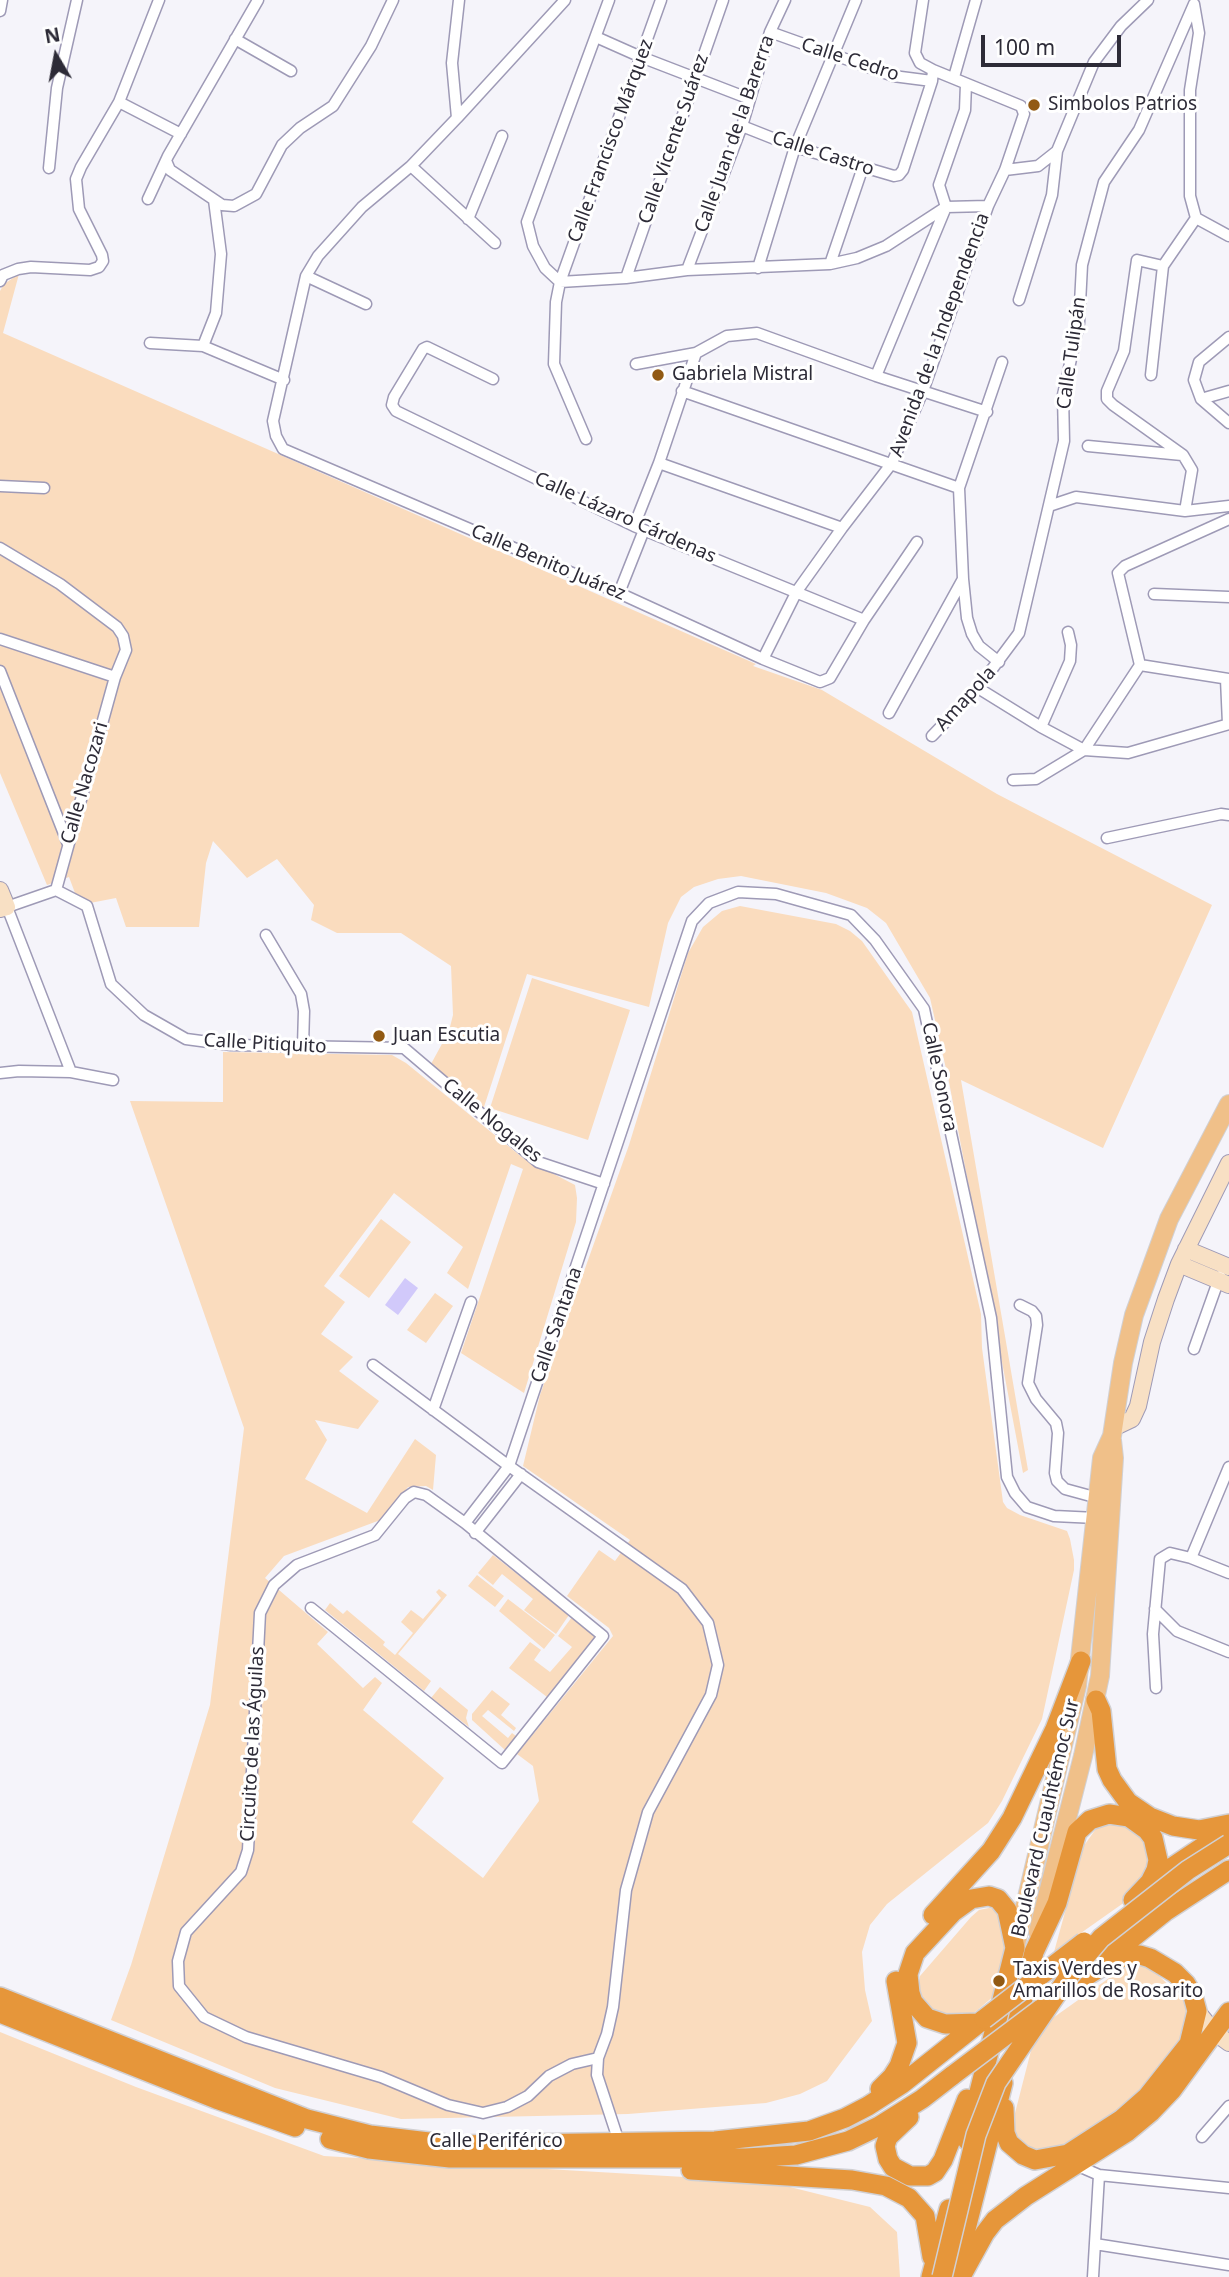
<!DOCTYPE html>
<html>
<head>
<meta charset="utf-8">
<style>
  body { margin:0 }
  #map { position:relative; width:1229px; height:2277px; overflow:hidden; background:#f5f4fa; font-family:"Noto Sans",sans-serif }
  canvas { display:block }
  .north { position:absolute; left:21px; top:21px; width:70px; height:70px; -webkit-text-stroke:5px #fff; paint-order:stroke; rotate:350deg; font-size:19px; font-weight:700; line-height:28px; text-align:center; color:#2d2b37 }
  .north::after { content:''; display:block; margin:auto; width:24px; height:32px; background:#2d2b37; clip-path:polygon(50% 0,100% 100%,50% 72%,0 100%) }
  .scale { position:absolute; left:981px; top:35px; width:140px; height:32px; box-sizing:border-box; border:4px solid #2d2b37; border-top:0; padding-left:9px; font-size:21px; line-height:24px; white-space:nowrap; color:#2d2b37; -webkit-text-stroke:5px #fff; paint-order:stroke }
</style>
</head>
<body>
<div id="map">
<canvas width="1229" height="2277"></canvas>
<div class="north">N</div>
<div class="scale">100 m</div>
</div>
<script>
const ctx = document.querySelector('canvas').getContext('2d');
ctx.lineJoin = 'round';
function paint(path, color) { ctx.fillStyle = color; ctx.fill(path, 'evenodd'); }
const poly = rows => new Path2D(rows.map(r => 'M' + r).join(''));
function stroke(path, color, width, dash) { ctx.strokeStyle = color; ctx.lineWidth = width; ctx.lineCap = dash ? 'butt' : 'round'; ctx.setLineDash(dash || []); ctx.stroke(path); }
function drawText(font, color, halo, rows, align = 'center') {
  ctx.font = font + ' "Noto Sans",sans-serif'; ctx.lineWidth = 6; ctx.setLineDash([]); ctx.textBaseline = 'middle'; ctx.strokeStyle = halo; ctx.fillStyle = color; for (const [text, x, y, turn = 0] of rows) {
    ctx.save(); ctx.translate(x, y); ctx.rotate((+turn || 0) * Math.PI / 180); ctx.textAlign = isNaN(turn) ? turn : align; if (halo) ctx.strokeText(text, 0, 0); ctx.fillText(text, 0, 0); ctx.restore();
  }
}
const green = poly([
  [19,274,3,333,756,664,753,666,822,690,997,794,1212,905,1103,1148,961,1080,1028,1470,1023,1473,949,1082,930,998,886,923,867,908,826,893,741,876,718,879,694,887,681,897,668,923,649,1007,527,974,483,1110,431,1064,449,1031,453,1015,451,966,401,933,337,933,311,920,314,905,277,859,247,878,213,841,206,863,199,927,126,927,116,898,90,903,75,893,69,877,47,885,0,773,0,291,4,284],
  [740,906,836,924,850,931,862,941,912,1012,981,1314,982,1348,1003,1502,1007,1508,1020,1515,1067,1531,1070,1539,1074,1560,1074,1570,1042,1719,1002,1801,988,1823,887,1904,870,1925,862,1952,865,1990,872,2021,827,2081,800,2094,766,2103,628,2114,401,2119,275,2088,111,2020,131,1965,210,1705,244,1428,130,1101,223,1102,223,1052,392,1055,406,1063,523,1158,575,1185,577,1198,576,1222,524,1393,461,1353,523,1169,511,1164,468,1289,447,1273,463,1247,394,1193,324,1286,345,1302,321,1334,353,1357,339,1371,379,1401,358,1429,315,1420,327,1440,305,1479,367,1513,415,1439,436,1455,433,1490,426,1486,408,1487,383,1519,284,1556,265,1578,328,1632,317,1644,363,1688,375,1677,382,1683,363,1710,444,1778,412,1822,483,1878,539,1801,533,1766,517,1754,613,1636,609,1628,567,1596,599,1550,615,1561,630,1540,523,1466,540,1395,629,1145,688,953,703,927,722,911],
  [532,978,630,1010,588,1140,490,1108],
  [381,1219,411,1242,369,1298,339,1276],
  [435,1293,453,1306,426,1343,407,1330],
  [493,1555,569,1615,556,1634,524,1610,533,1599,502,1574,493,1585,478,1573],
  [477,1575,504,1596,495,1607,468,1586],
  [439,1589,447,1595,398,1654,431,1681,424,1691,325,1610,330,1603,343,1614,347,1610,385,1642,383,1645,395,1655,413,1633,401,1622,411,1610,423,1619,441,1598,436,1592],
  [508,1599,555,1635,544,1649,499,1611],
  [572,1617,596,1637,547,1697,509,1668,530,1642,541,1650,534,1660,550,1672,572,1647,558,1636],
  [440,1687,468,1710,466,1718,469,1727,431,1698],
  [492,1690,510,1704,501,1715,516,1728,514,1731,488,1710,482,1716,508,1738,512,1733,516,1736,505,1750,472,1720,472,1714],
  [1121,1821,1150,1841,1152,1863,1132,1897,1054,1952,1083,1847,1098,1826],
  [989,1908,997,1909,1008,1932,995,1995,974,2013,955,2018,931,2011,922,2001,919,1991,920,1976,971,1917,979,1910],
  [1139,1965,1154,1971,1182,1998,1190,2014,1189,2032,1153,2084,1065,2151,1036,2155,1015,2141,1013,2121,1035,2035,1043,2025,1126,1966],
  [0,2032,136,2087,324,2156,770,2182,870,2207,897,2232,900,2277,0,2277]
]);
const water = poly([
  [405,1278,418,1288,398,1315,385,1305]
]);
const street = poly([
  [459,0,452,63,457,118,411,166,362,207,318,256,306,276,273,421,276,436,283,449,619,593,763,659,820,682,830,678,864,620,917,542],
  [1194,4,1199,33,1190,90,1190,196,1196,218,1229,236],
  [0,11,2,0],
  [770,32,893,76,932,81],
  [596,37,641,57,750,99],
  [235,39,291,71],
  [954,77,976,0],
  [119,102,181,134],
  [457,118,565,0],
  [742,126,795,147,894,176,899,175,903,170,932,81,933,70,920,63,915,53,923,0],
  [167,163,170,170,222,205,234,206,256,194,282,145,300,128,333,106,371,46,393,0],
  [411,166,495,243],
  [49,168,57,88,77,0],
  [1005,170,1038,166,1057,151],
  [148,199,168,156,258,0],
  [468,219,502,136],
  [830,264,863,167],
  [1163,266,1137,260,1124,351,1107,391,1107,399,1113,405,1183,455,1192,470,1185,511],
  [758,268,795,147,856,0],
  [687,270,742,126,770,32,785,0],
  [306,276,366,304],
  [626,278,723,0],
  [0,281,3,275,18,269,31,267,90,270,99,267,103,261,102,255,79,209,76,179,81,167,119,102,159,0],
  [560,282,626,278,687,270,830,264,857,258,886,246,946,207,988,206],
  [560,282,545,268,533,246,527,222,609,0],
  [1019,300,1052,195,1057,151,1094,62,1121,26,1148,0],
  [1229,337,1199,362,1194,380,1201,399,1229,423],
  [150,343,203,346,284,380],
  [203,346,216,313,221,254,214,200],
  [636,364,696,353],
  [1151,375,1163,266,1196,218],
  [876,376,946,207,939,185,965,110,966,84],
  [493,379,427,347,423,349,394,397,392,405,396,411,634,526,864,620],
  [682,391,959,488],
  [1201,399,1229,391],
  [586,439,554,364,556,302,560,282,661,0],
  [1088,446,1182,455],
  [659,463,842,528],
  [0,486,44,488],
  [1049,506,1076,497,1185,511,1229,506],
  [634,526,659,463,696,353,727,336,757,333,876,376,987,412],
  [0,548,60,584,117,627,123,636,126,650,115,677,56,890],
  [619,593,644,530],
  [1154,594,1229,597],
  [0,639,115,677],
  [763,659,797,591,842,528,892,463,923,391,988,206,1005,170,1024,114,1021,106,933,70],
  [999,662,979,646,972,634,967,618,963,579,959,488,1002,362],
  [1140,665,1229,679],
  [0,671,68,844],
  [1226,679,1228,724],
  [978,688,1041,727,1084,750,1128,753,1229,724],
  [889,713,963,579],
  [1041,727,1070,661,1071,645,1068,632],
  [932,736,978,688,1019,633,1064,441,1063,395,1079,323,1082,265,1104,182,1139,130,1194,4],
  [1013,780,1036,779,1084,750,1140,665,1118,573,1125,566,1229,519],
  [1107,838,1221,814,1229,815],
  [56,890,87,906,111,984,144,1015,186,1039,231,1045,404,1048,538,1162,604,1184],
  [56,890,7,907,71,1072],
  [266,935,301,994,304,1011,303,1046],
  [0,1073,19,1071,71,1072,113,1080],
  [1020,1305,1032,1311,1036,1316,1037,1325,1028,1383,1036,1399,1056,1423,1058,1433,1055,1473,1057,1481,1065,1489,1098,1498],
  [1194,1349,1220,1276],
  [373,1365,509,1466,682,1589,708,1623,718,1665,711,1695,648,1812,626,1890,613,2007,607,2034,598,2058,597,2075,619,2142],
  [433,1410,471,1302],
  [465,1523,509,1466,692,921,709,903,738,892,776,894,851,915,875,940,924,1009,991,1318,1007,1477,1015,1493,1027,1507,1054,1516,1096,1518],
  [475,1533,521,1474],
  [1191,1558,1229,1467],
  [311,1608,502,1763,603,1636,465,1523,426,1495,414,1492,405,1498,375,1535,297,1565,274,1585,260,1613,248,1850,241,1872,186,1932,178,1961,179,1986,204,2017,246,2037,381,2077,448,2105,483,2113,507,2107,528,2096,549,2076,572,2064,598,2058],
  [1155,1609,1177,1631,1229,1652],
  [1156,1688,1153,1634,1160,1559,1170,1553,1191,1558,1229,1573],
  [1202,2137,1229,2106],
  [1076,2165,1099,2175,1229,2188],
  [1095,2244,1229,2265],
  [1093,2277,1099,2175]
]);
const secondary = poly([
  [0,890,7,907,0,909],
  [1186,1249,1229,1267],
  [1179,1264,1229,1285],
  [1113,1428,1132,1419,1138,1406,1152,1342,1166,1299,1179,1264,1229,1163],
  [1197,2011,1214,2032,1229,2043]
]);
const primary = poly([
  [1038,1932,1083,1756,1100,1676,1114,1458,1112,1440],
  [1015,1948,1077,1686,1102,1458,1112,1436,1123,1363,1134,1315,1169,1219,1229,1104]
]);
const highway = poly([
  [1096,1700,1101,1711,1107,1769,1112,1780,1128,1802,1150,1817,1173,1826,1199,1830,1229,1824],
  [1151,1885,1171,1868,1201,1848,1229,1833],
  [933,1915,991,1851,1012,1818,1055,1729,1081,1661],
  [1106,1959,1166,1911,1229,1870],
  [0,1997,307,2119,370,2135,454,2145,715,2141,809,2131,845,2118,868,2106,902,2084,984,2019],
  [0,2013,216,2099,295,2127],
  [1014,2037,1034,1952,1057,1903,1077,1832,1090,1820,1109,1814,1129,1817,1147,1830,1153,1838,1158,1860,1156,1870,1150,1882,1133,1900],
  [880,2089,892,2077,899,2066,907,2043,896,1981],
  [1004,2108,1005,2133,1009,2143,1023,2155,1035,2160,1068,2154,1122,2119,1147,2097,1189,2044,1197,2011,1193,1996,1186,1984,1175,1973,1150,1958,1140,1955,1126,1956,1106,1964,1075,1983],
  [909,2117,888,2137,885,2146,888,2159,893,2167,910,2176,928,2176,935,2172,943,2160,967,2099],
  [330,2139,369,2149,450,2158,746,2158,796,2155,848,2141,879,2126,922,2099,953,2075],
  [967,2140,1015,1948,1007,1910,998,1899,989,1896,971,1899,953,1912,915,1953,908,1974,910,1993,913,2002,927,2018,945,2024,979,2023],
  [691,2170,852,2180,886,2186,909,2198,925,2216,932,2257],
  [963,2273,985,2233,995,2220,1026,2196,1127,2132,1151,2112,1172,2090,1229,2012],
  [931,2277,949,2209],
  [957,2277,964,2237,1003,2083]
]);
const highwayBridge = poly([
  [984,2019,1084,1942],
  [953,2075,1042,2008],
  [942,2277,976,2135,996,2083,1069,1976,1101,1938,1188,1870,1229,1844]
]);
const markers = [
  [1034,105,7,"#925a13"],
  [658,375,7,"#925a13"],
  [379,1036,7,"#925a13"],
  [999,1981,7,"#925a13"]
];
const streetNames = [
  ["Calle Cedro",850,60,18],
  ["Calle Juan de la Barerra",735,134,-71],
  ["Calle Vicente Suárez",674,139,-71],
  ["Calle Francisco Márquez",611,141,-70],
  ["Calle Castro",823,154,18],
  ["Avenida de la Independencia",940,335,-70],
  ["Calle Tulipán",1072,353,-82],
  ["Calle Lázaro Cárdenas",625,518,24],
  ["Calle Benito Juárez",548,563,23],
  ["Amapola",966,699,-48],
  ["Calle Nacozari",85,783,-74],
  ["Calle Pitiquito",265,1044,3],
  ["Calle Sonora",939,1077,78],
  ["Calle Nogales",492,1121,39],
  ["Calle Santana",557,1325,-71],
  ["Circuito de las Águilas",253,1744,-87],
  ["Boulevard Cuauhtémoc Sur",1046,1818,-77],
  ["Calle Periférico",496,2142]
];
const poiNames = [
  ["Simbolos Patrios",1048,105],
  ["Gabriela Mistral",672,375],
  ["Juan Escutia",393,1036],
  ["Taxis Verdes y",1013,1970],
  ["Amarillos de Rosarito",1013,1992]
];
paint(green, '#fadcbe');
paint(water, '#d1c9fa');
stroke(street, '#9e9ab6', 13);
stroke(secondary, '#9e9ab6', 18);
stroke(primary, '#d1d0d3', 20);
stroke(highway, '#d1d0d3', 22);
stroke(street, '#fff', 10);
stroke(secondary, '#f8e0c4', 16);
stroke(primary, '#f0c089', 18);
stroke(highway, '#e6963a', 19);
stroke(highwayBridge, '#d1d0d3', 22, []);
stroke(highwayBridge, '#e6963a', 19);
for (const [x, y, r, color] of markers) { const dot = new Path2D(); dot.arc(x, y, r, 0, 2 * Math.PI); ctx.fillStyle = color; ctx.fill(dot); stroke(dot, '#fff', 2.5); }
drawText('19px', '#2d2b37', '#fff', streetNames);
drawText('19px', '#2d2b37', '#fff', poiNames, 'left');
</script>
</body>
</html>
